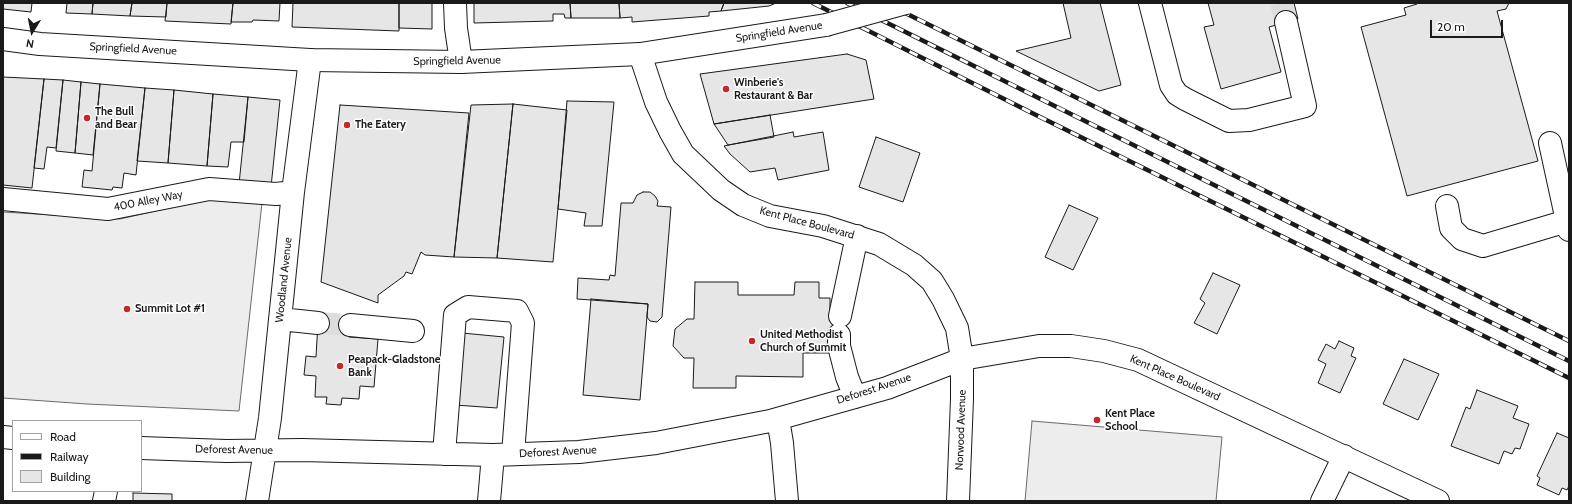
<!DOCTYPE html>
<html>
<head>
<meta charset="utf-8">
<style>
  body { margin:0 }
  #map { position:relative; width:1572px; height:504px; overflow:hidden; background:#fff; font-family:Cabin,sans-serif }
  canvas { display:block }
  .frame { position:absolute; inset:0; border:4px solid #1a1a1a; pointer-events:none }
  .legend { position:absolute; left:12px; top:420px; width:130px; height:72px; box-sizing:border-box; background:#fff; border:1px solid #a3a3a3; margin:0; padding:5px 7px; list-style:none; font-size:12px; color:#1a1a1a }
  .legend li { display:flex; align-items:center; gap:8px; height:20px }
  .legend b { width:20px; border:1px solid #a3a3a3 }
  .north { position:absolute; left:12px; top:12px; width:40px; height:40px; -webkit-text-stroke:3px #fff; paint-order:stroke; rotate:190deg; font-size:11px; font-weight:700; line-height:16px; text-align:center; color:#1a1a1a }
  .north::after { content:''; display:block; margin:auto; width:14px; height:18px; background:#1a1a1a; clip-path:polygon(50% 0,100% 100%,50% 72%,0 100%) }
  .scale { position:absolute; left:1430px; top:20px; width:73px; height:18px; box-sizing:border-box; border:2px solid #1a1a1a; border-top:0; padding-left:5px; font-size:12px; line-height:14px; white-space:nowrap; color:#1a1a1a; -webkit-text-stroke:3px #fff; paint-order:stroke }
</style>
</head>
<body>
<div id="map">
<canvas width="1572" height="504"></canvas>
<div class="frame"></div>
<ul class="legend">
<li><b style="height:5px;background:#fff"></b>Road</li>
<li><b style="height:5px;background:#1a1a1a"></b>Railway</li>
<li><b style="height:11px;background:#e6e6e6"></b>Building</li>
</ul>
<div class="north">N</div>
<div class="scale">20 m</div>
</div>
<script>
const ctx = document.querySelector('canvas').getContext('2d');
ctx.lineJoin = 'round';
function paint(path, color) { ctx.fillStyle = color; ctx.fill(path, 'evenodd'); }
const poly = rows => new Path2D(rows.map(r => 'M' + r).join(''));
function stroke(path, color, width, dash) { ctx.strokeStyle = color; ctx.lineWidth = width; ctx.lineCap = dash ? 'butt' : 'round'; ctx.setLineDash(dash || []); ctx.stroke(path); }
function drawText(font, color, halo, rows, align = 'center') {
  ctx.font = font + ' Cabin,sans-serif'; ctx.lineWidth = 3; ctx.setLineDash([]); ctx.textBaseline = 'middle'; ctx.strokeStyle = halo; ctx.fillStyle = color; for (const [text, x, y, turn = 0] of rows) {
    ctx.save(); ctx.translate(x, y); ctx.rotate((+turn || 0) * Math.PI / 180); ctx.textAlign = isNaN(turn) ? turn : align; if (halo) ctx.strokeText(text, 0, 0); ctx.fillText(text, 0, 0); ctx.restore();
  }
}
const built = poly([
  [208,199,262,203,239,411,87,404,3,398,3,212,120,219,208,199],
  [1032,421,1222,437,1216,501,1025,501,1032,421]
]);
const building = poly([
  [3,3,32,3,31,12,3,9,3,3],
  [67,3,93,3,92,14,66,13,67,3],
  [93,3,132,3,130,16,92,14,93,3],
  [132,3,167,3,166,17,130,16,132,3],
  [167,3,233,3,231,24,165,21,167,3],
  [233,3,280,3,279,21,253,20,252,22,231,22,233,3],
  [293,3,399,3,399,31,292,27,293,3],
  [399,3,432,3,432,29,399,28,399,3],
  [474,3,570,3,571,18,565,18,564,14,553,14,553,21,474,23,474,3],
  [570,3,619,3,620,18,571,18,570,3],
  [619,3,724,3,721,11,709,12,709,16,632,22,632,17,620,18,619,3],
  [724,3,776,3,769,6,721,11,724,3],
  [1063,3,1100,3,1121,85,1099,91,1016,51,1071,38,1063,3],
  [1208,3,1294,3,1298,19,1269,27,1281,72,1221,89,1204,27,1214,25,1208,3],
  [1417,3,1509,3,1506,9,1497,11,1538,161,1407,196,1361,27,1406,15,1404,8,1417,4,1417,3],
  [847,54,866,60,874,99,714,124,700,74,847,54],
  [3,77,44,79,32,188,3,185,3,77],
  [44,79,63,80,56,148,47,147,44,169,34,168,44,79],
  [63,80,81,82,75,153,56,151,63,80],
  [81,82,100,84,93,155,75,153,81,82],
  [100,84,145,88,136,175,124,173,122,188,113,187,112,190,82,187,84,170,92,171,100,84],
  [145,88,174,90,168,163,137,161,145,88],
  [174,90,213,94,207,166,168,163,174,90],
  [213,94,248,97,244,142,231,142,228,167,207,166,213,94],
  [248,97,280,100,271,187,239,184,248,97],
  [567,101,614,102,602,226,584,226,586,213,558,209,567,101],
  [513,104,567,110,553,262,497,258,513,104],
  [513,104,497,258,454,257,471,105,513,104],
  [340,105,469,113,454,257,425,255,421,252,412,274,406,272,404,276,378,295,378,303,321,282,340,105],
  [770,115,774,137,728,145,714,124,770,115],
  [793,132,794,137,823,132,829,170,778,180,775,168,750,172,730,154,724,146,793,132],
  [876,137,920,153,903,202,859,187,876,137],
  [643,192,650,192,655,196,658,201,657,206,671,207,662,317,657,322,650,321,647,317,648,304,577,299,578,278,609,280,610,275,615,276,621,203,633,203,637,195,643,192],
  [1069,205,1098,218,1073,270,1045,257,1069,205],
  [1213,273,1240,285,1217,334,1194,323,1205,303,1200,299,1213,273],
  [695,282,738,282,738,295,794,295,795,282,819,282,819,298,830,298,830,316,845,316,845,335,830,353,803,353,803,377,736,376,736,388,693,388,694,358,684,358,673,346,675,329,687,319,694,319,695,282],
  [591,299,648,304,640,400,583,395,591,299],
  [318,322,350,324,349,337,378,339,374,387,360,386,359,399,342,398,341,405,326,404,327,397,315,397,316,376,304,375,306,356,316,357,318,322],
  [462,333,504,337,497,408,455,405,462,333],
  [1339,341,1354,348,1351,356,1356,358,1340,393,1318,383,1326,364,1318,360,1326,344,1335,349,1339,341],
  [1404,359,1439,374,1418,420,1383,404,1404,359],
  [1477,390,1518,406,1513,418,1529,424,1520,449,1515,448,1512,454,1504,451,1499,464,1451,446,1466,407,1470,409,1477,390],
  [1557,433,1569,438,1569,486,1567,490,1562,488,1559,495,1537,485,1540,478,1537,476,1557,433],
  [133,493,172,494,172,501,118,501,133,501,133,493]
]);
const minorTunnel = poly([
  [1281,3,1286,22],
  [318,323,350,325]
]);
const minor = poly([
  [455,3,456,28,461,62],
  [1150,3,1171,85,1177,94,1185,99,1229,121,1249,120,1305,106,1286,22],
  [640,54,656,102,670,131,683,154,721,190,743,205,770,216,823,226,879,244,914,265,932,281,943,299,957,328,962,359,962,399,958,501],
  [1550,143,1567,221,1569,221],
  [3,199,108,209,209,189,276,194,293,192],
  [1447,206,1451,228,1462,239,1483,246,1567,221,1569,230],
  [840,316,857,236],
  [280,319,318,323],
  [350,325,413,331],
  [839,335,839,346,847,377,855,397],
  [778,419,782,443,787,501],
  [3,437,13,438],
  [141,448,226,451,302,450,493,455,579,452,656,443,770,421,887,388,962,359,1039,346,1071,346,1104,351,1138,360,1438,501],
  [444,454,455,315,468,307,517,311,523,323,513,454],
  [104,501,106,491],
  [257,501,270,418,293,192,310,60],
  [489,501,493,455],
  [1322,501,1344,456]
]);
const major = poly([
  [3,39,40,44,310,60,461,62,640,54,826,25]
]);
const rail = poly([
  [813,3,1034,114,1569,378],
  [847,3,1569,361],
  [885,3,1569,341]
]);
const majorBridge = poly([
  [826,25,906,3]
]);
const markers = [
  [726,89,4,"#c62828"],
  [87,118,4,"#c62828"],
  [347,125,4,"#c62828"],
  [127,309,4,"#c62828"],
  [752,341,4,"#c62828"],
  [340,366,4,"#c62828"],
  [1097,420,4,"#c62828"]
];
const streetNames = [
  ["Springfield Avenue",779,32,-9],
  ["Springfield Avenue",133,49,3],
  ["Springfield Avenue",457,61,-1],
  ["400 Alley Way",148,201,-11],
  ["Kent Place Boulevard",807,223,15],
  ["Woodland Avenue",284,280,-84],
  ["Kent Place Boulevard",1175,378,24],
  ["Deforest Avenue",874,389,-18],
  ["Norwood Avenue",961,430,-88],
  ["Deforest Avenue",234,450,1],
  ["Deforest Avenue",558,452,-3]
];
const poiNames = [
  ["Winberie's",734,83],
  ["Restaurant & Bar",734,96],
  ["The Bull",95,112],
  ["and Bear",95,125],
  ["The Eatery",355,125],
  ["Summit Lot #1",135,309],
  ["United Methodist",760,335],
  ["Church of Summit",760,348],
  ["Peapack-Gladstone",348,360],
  ["Bank",348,373],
  ["Kent Place",1105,414],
  ["School",1105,427]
];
paint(built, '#ededed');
stroke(built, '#6a6a6a', 1);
paint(building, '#e6e6e6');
stroke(building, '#1a1a1a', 1);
stroke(minorTunnel, '#ddd', 22, [22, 11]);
stroke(minor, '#1a1a1a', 24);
stroke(major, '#1a1a1a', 24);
stroke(minor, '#fff', 22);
stroke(major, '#fff', 22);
stroke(rail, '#1a1a1a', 4.5);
stroke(rail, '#fff', 3, [9]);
stroke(majorBridge, '#1a1a1a', 24, []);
stroke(majorBridge, '#fff', 22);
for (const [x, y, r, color] of markers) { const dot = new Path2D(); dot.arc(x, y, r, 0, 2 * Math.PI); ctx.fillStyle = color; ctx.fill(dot); stroke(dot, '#fff', 1.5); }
drawText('11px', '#1a1a1a', '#fff', streetNames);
drawText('bold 11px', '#1a1a1a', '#fff', poiNames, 'left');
</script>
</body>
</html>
